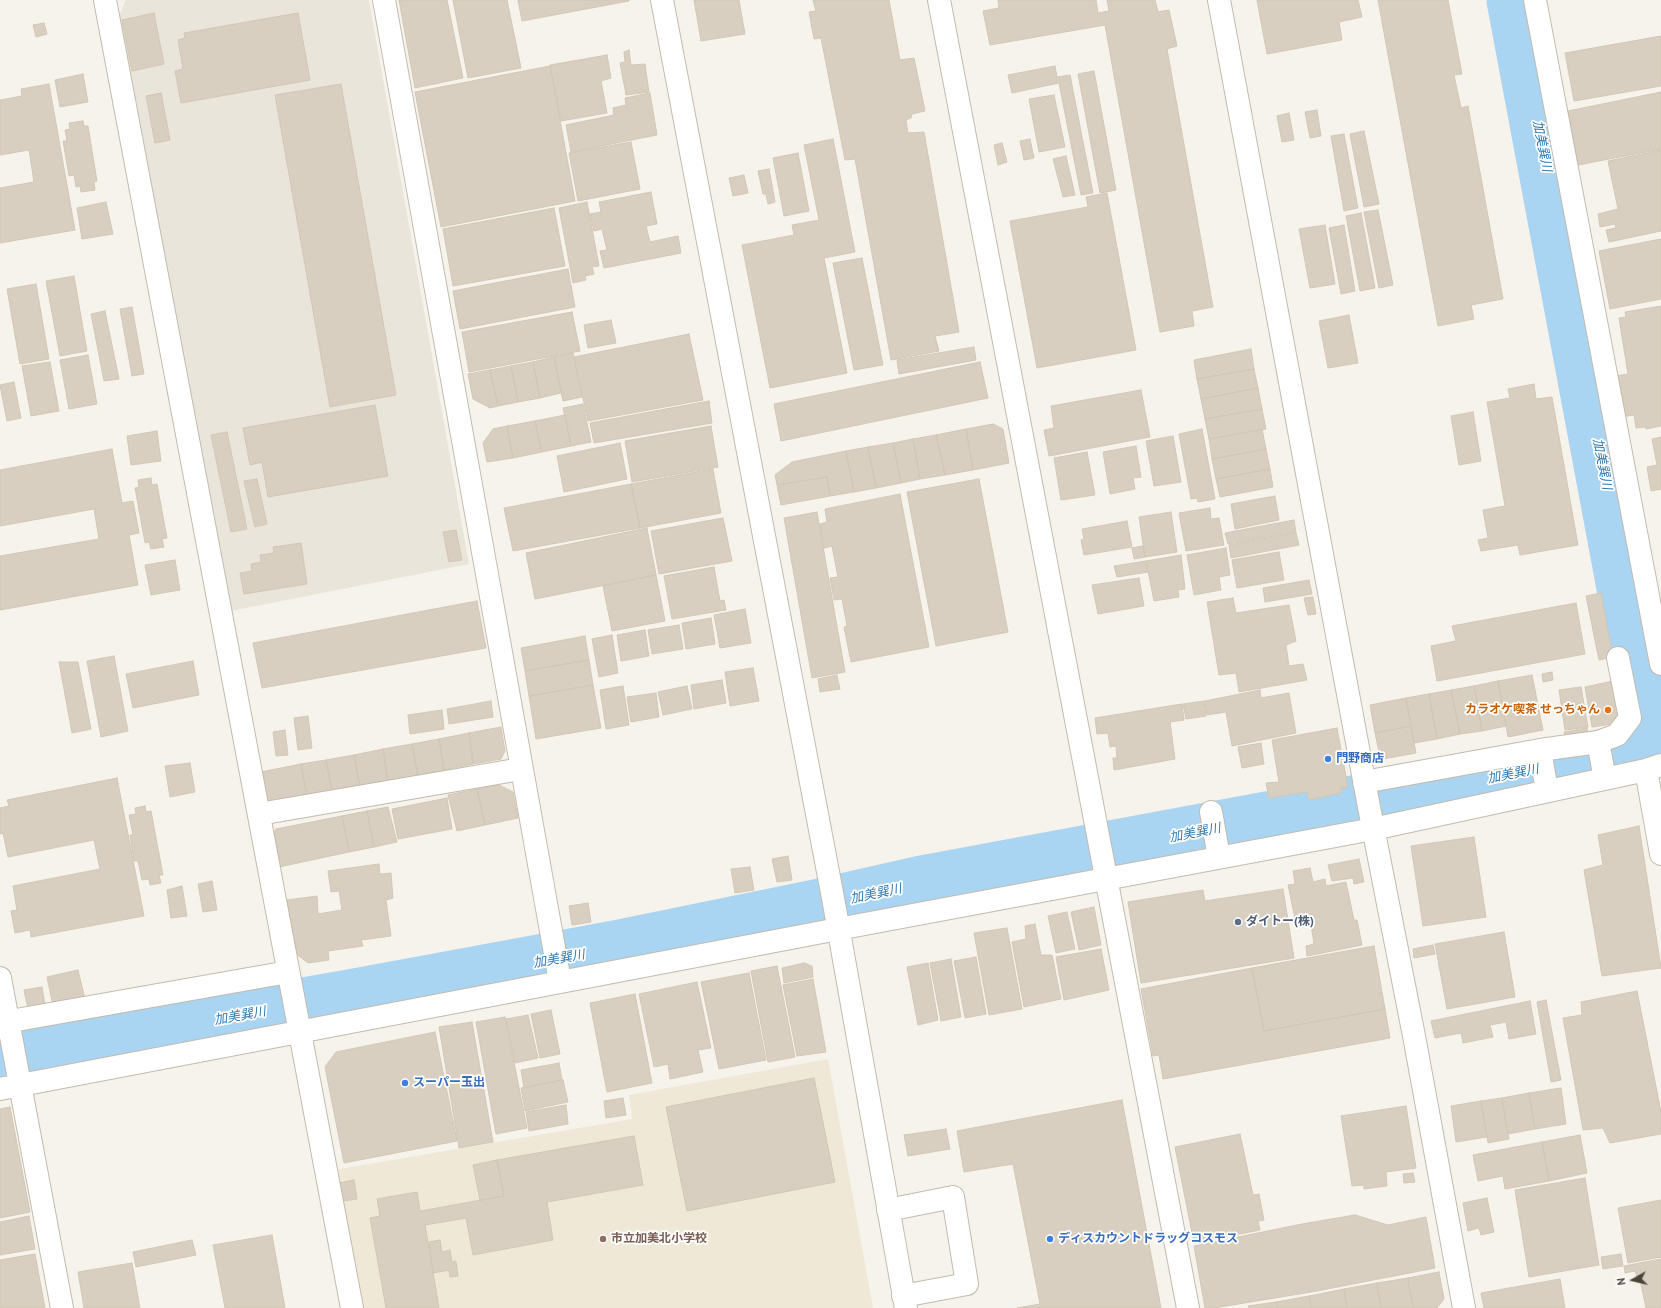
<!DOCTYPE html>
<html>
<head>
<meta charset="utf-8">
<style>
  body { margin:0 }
  #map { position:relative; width:1661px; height:1308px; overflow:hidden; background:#f6f3ec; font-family:"PT Sans",sans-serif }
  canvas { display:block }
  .north { position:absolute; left:1613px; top:1260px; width:40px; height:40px; -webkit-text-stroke:3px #fff; paint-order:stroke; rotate:262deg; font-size:11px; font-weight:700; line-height:16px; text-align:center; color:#4b4439 }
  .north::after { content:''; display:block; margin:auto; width:14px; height:18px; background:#4b4439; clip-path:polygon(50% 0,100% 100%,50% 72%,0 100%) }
</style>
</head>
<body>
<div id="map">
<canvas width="1661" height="1308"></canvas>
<div class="north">N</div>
</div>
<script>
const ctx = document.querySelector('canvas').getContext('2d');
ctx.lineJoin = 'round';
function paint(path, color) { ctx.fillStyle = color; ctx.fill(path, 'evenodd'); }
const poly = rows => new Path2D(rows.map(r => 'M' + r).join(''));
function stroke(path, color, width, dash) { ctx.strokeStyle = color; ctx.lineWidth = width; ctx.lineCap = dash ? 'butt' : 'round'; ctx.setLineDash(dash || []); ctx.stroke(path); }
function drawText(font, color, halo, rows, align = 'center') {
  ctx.font = font + ' "PT Sans","Noto Sans JP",sans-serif'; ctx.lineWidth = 3.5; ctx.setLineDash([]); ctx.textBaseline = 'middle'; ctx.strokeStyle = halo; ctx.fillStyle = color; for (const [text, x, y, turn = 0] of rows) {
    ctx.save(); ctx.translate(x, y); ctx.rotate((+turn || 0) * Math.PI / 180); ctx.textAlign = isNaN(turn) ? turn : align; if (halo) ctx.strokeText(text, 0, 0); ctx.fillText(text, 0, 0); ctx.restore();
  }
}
const residential = poly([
  [126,0,369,0,469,564,231,611,119,16]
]);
const education = poly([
  [828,1059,873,1308,359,1308,334,1170,632,1119,629,1095]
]);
const river = poly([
  [0,1059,349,998,620,948,816,908,922,884,1633,752,1651,726,1515,0]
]);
const building = poly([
  [399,0,447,0,463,78,415,88,399,0],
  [453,0,507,0,521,68,468,78,453,0],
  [518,0,629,0,629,1,522,21,518,0],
  [694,0,739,0,745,34,701,41,694,0],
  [813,0,889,0,900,60,914,58,925,111,912,114,911,118,906,120,908,133,924,132,959,332,935,336,939,351,891,360,855,159,845,160,821,38,814,39,809,12,816,11,813,0],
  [998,0,1096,0,1098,13,1109,11,1107,0,1155,0,1158,12,1169,10,1177,46,1167,49,1213,307,1192,311,1194,326,1160,332,1105,25,990,45,983,11,999,8,998,0],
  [1257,0,1358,0,1362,17,1339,22,1342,40,1267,54,1257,0],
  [1378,0,1448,0,1462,74,1454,75,1461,108,1468,106,1503,299,1471,305,1474,319,1438,326,1378,0],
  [154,13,164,64,132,71,122,20,154,13],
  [298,13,310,80,181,103,175,71,183,69,178,40,185,38,184,33,298,13],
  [44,23,47,34,36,37,33,25,44,23],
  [1661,36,1661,86,1574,101,1565,53,1661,36],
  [629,50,631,65,645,64,649,92,626,95,620,63,625,62,624,52,629,50],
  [607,55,611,78,601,81,607,113,561,121,550,65,607,55],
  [550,66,575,201,441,227,415,92,550,66],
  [1055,66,1057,77,1070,75,1093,193,1081,195,1059,83,1012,93,1008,75,1055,66],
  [1094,71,1116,190,1100,193,1078,74,1094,71],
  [83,74,88,102,60,107,55,80,83,74],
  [49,84,75,230,0,243,0,188,34,182,29,150,0,155,0,100,22,96,21,89,49,84],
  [341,84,396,395,330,407,275,95,341,84],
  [1661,92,1661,149,1578,165,1568,111,1661,92],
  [161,93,170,140,155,143,146,96,161,93],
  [650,93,657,135,571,152,566,125,614,115,613,108,626,105,625,98,650,93],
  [1054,95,1065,147,1039,152,1029,99,1054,95],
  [1317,110,1321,136,1310,138,1305,112,1317,110],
  [1289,113,1294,140,1282,142,1277,116,1289,113],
  [83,121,84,126,88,126,97,181,94,182,95,190,81,192,80,186,76,187,74,175,69,176,63,141,67,141,65,130,70,129,69,123,83,121],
  [1364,131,1379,204,1364,207,1350,134,1364,131],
  [1344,134,1358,208,1344,211,1331,136,1344,134],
  [833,139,855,252,824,258,847,373,770,388,742,245,794,235,792,225,819,220,804,145,833,139],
  [1030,139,1034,158,1024,160,1020,141,1030,139],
  [631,142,640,189,578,201,569,153,631,142],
  [1002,143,1007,162,998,165,994,145,1002,143],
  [1661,150,1661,231,1609,242,1606,230,1616,228,1615,224,1600,227,1598,214,1618,209,1608,161,1661,150],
  [798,153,809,211,784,216,773,158,798,153],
  [1066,156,1075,195,1063,197,1053,159,1066,156],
  [769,169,775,202,768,204,766,194,763,194,758,171,769,169],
  [744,175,748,193,733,196,729,178,744,175],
  [651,192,657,224,646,226,650,242,678,236,681,253,604,268,600,251,607,250,602,229,594,231,590,214,601,212,599,202,651,192],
  [1107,193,1136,350,1037,368,1010,221,1088,207,1086,197,1107,193],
  [106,202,113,234,82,239,77,208,106,202],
  [587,202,599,266,592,267,594,274,585,276,586,280,573,283,559,208,587,202],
  [554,208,565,266,453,286,443,229,554,208],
  [1378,210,1393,285,1379,288,1364,212,1378,210],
  [1361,213,1375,288,1360,291,1346,216,1361,213],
  [1325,225,1335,284,1310,288,1299,229,1325,225],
  [1344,225,1355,291,1341,294,1329,228,1344,225],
  [1661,239,1661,299,1610,309,1599,251,1661,239],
  [862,258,883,365,854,370,833,263,862,258],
  [568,269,575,307,460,329,453,291,568,269],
  [74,276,87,351,60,356,46,281,74,276],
  [36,284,49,359,20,364,7,289,36,284],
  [1661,306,1661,426,1646,429,1645,427,1636,428,1634,415,1621,417,1616,376,1628,374,1619,318,1626,317,1625,312,1661,306],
  [132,307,144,374,132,376,120,309,132,307],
  [105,311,119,379,104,381,91,314,105,311],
  [572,312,580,351,469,372,462,332,572,312],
  [1349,315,1358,363,1328,368,1319,321,1349,315],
  [611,320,616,343,588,348,584,325,611,320],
  [689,334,703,400,588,421,574,357,689,334],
  [974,347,976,360,899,374,897,360,974,347],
  [1251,349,1254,369,1197,379,1194,360,1251,349],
  [573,353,582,397,563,401,554,357,573,353],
  [88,355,97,404,69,409,60,360,88,355],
  [554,357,561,393,540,398,533,362,554,357],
  [50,362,59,411,31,416,22,366,50,362],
  [533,362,540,398,518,402,511,366,533,362],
  [980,362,988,398,781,441,774,404,980,362],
  [511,366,518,402,498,406,490,370,511,366],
  [1254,369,1258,388,1201,399,1197,379,1254,369],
  [490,370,498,406,490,408,473,399,468,374,490,370],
  [14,382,21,418,7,421,0,385,14,382],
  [1534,384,1536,399,1552,397,1578,545,1520,555,1518,545,1481,551,1478,540,1488,538,1483,510,1505,506,1487,402,1510,398,1508,389,1534,384],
  [1258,388,1262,409,1205,419,1201,399,1258,388],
  [1141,390,1150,437,1049,456,1044,430,1054,428,1051,406,1141,390],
  [709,401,712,423,594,443,590,423,709,401],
  [583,404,591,442,571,446,563,408,583,404],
  [375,405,388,476,268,497,262,462,250,465,243,428,375,405],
  [1262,409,1266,429,1209,439,1205,419,1262,409],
  [1473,412,1481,461,1459,465,1451,416,1473,412],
  [565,415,571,446,542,452,535,421,565,415],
  [535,421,542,452,513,458,507,426,535,421],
  [993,424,1003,429,1009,463,973,470,966,429,993,424],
  [507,426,513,458,487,462,483,443,493,429,507,426],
  [711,426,718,467,632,482,625,441,711,426],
  [966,429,973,470,945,475,936,435,966,429],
  [1202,429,1215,499,1198,502,1197,498,1191,499,1179,434,1202,429],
  [1262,429,1266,449,1212,459,1209,439,1262,429],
  [157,431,161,461,131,465,127,436,157,431],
  [227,432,247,529,231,532,211,435,227,432],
  [936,435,945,475,920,479,913,439,936,435],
  [1173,436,1181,482,1154,486,1146,441,1173,436],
  [1661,437,1661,489,1651,491,1647,467,1657,465,1652,439,1661,437],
  [913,439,920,479,901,483,893,443,913,439],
  [620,443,627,479,564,492,557,456,620,443],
  [893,443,901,483,876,488,868,447,893,443],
  [1136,446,1141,477,1133,478,1135,489,1110,494,1103,452,1136,446],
  [868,447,876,488,854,492,846,451,868,447],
  [112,449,122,503,133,501,139,533,129,535,138,585,0,610,0,556,99,539,94,509,0,526,0,470,112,449],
  [1266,449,1270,469,1216,479,1212,459,1266,449],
  [846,451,854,492,830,496,827,477,777,485,775,475,792,462,846,451],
  [1087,452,1095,495,1061,500,1054,458,1087,452],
  [713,469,721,513,640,528,631,484,713,469],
  [1270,469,1273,487,1220,497,1216,479,1270,469],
  [827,477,830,496,781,505,777,485,827,477],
  [151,478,152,485,157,484,167,538,162,539,164,547,151,549,149,542,145,543,135,488,139,487,138,480,151,478],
  [257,479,267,524,255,527,244,481,257,479],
  [979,479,1008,632,936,646,907,492,979,479],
  [631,484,640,528,513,551,504,508,631,484],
  [900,494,929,647,851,662,844,627,847,626,842,599,834,600,830,578,838,577,832,546,824,548,820,524,827,522,825,509,900,494],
  [1275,496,1279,520,1235,529,1231,504,1275,496],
  [1210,508,1211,519,1219,518,1224,545,1186,551,1179,513,1210,508],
  [817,512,845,672,812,678,784,518,817,512],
  [1171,512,1177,552,1145,557,1139,517,1171,512],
  [723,518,732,561,659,574,651,531,723,518],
  [1294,520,1296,532,1228,544,1225,533,1294,520],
  [1127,521,1132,547,1084,555,1081,540,1084,539,1082,529,1127,521],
  [647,528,656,575,535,599,526,553,647,528],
  [456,530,462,560,449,562,443,532,456,530],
  [1296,533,1299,545,1231,558,1229,545,1296,533],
  [301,543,307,584,244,594,240,573,252,571,251,564,261,562,260,555,274,553,273,547,301,543],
  [1143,546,1145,557,1134,559,1132,548,1143,546],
  [1226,548,1230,575,1219,577,1221,590,1194,595,1187,555,1226,548],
  [1279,552,1284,580,1237,588,1232,560,1279,552],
  [1181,555,1185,589,1178,590,1179,597,1154,601,1146,561,1181,555],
  [175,560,180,590,151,595,145,565,175,560],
  [1146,561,1148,572,1117,577,1114,566,1146,561],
  [714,567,720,601,724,600,726,610,672,619,664,576,714,567],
  [656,575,665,621,612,631,603,586,656,575],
  [1139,578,1144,606,1098,614,1092,585,1139,578],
  [1309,580,1312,594,1265,602,1263,588,1309,580],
  [1601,593,1613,657,1599,660,1586,596,1601,593],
  [1313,597,1316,614,1308,615,1304,598,1313,597],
  [1233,598,1236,613,1289,605,1296,641,1286,645,1289,666,1303,664,1307,680,1239,692,1236,673,1219,675,1207,602,1233,598],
  [477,601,486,648,262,688,253,643,477,601],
  [1576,603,1585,654,1437,681,1431,646,1456,641,1452,626,1576,603],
  [745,609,751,643,720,648,714,615,745,609],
  [711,618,715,644,686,649,682,623,711,618],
  [679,625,683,649,652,654,648,630,679,625],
  [645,630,649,656,621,661,617,635,645,630],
  [612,635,618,673,599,677,592,639,612,635],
  [585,636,589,660,525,671,521,648,585,636],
  [114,656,128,731,101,737,87,661,114,656],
  [589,660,593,685,529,696,525,671,589,660],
  [193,661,199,695,133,708,126,674,193,661],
  [59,662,78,662,91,729,72,733,59,662],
  [753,668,759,701,730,706,725,672,753,668],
  [1552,672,1553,680,1543,682,1542,674,1552,672],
  [837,675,840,689,820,692,818,679,837,675],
  [1532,675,1543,730,1508,737,1498,681,1532,675],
  [722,680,726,703,694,709,691,685,722,680],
  [1498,681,1506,726,1482,731,1474,686,1498,681],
  [1613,681,1620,709,1612,724,1592,727,1585,687,1613,681],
  [593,685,601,728,536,739,529,696,593,685],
  [623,686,629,725,606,729,600,690,623,686],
  [687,686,692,709,663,715,658,692,687,686],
  [1474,686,1482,731,1460,734,1451,690,1474,686],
  [1581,687,1588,727,1565,730,1559,690,1581,687],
  [1260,690,1261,698,1289,693,1296,733,1232,746,1226,712,1207,715,1205,701,1260,690],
  [1451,690,1460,734,1437,739,1429,694,1451,690],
  [656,693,659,717,631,722,627,697,656,693],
  [1429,694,1437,739,1414,743,1406,698,1429,694],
  [1406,698,1411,726,1375,733,1370,705,1406,698],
  [491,701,493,717,449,724,447,709,491,701],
  [1204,701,1206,716,1186,719,1183,704,1204,701],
  [1182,704,1184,720,1170,722,1175,759,1114,770,1113,758,1117,758,1116,746,1110,747,1108,733,1097,734,1095,718,1182,704],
  [442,710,444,729,410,734,408,715,442,710],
  [308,716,312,748,298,750,294,718,308,716],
  [1411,726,1416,753,1383,759,1380,756,1375,733,1411,726],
  [501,727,505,751,501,759,473,764,469,733,501,727],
  [1337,728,1348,787,1341,788,1341,793,1309,800,1307,792,1269,798,1266,783,1279,782,1272,740,1337,728],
  [1587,728,1589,742,1567,746,1564,732,1587,728],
  [285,730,288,755,276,756,273,732,285,730],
  [469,733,473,764,444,770,439,739,469,733],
  [439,739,444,770,418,776,412,744,439,739],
  [1261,743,1264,764,1242,768,1238,747,1261,743],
  [412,744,418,776,388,781,383,749,412,744],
  [383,749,388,781,360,787,354,755,383,749],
  [354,755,360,787,332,792,326,760,354,755],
  [326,760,332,792,307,797,301,764,326,760],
  [190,763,195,792,170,797,165,766,190,763],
  [301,764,307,797,274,804,266,800,261,772,301,764],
  [117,778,144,916,31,937,30,930,15,933,11,911,17,910,13,886,100,869,94,840,8,857,3,833,0,834,0,808,9,806,7,800,117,778],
  [499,785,513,792,518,818,485,825,477,789,499,785],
  [477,789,485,825,457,831,448,795,477,789],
  [447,798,452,829,398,839,392,809,447,798],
  [145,806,146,812,151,811,163,875,159,875,161,883,150,885,149,879,142,880,138,861,134,861,130,835,133,835,129,815,136,814,135,808,145,806],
  [388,807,397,842,374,847,367,811,388,807],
  [367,811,374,847,349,852,342,816,367,811],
  [342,816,349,852,279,867,272,835,276,829,342,816],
  [1639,826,1661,968,1602,976,1584,870,1603,865,1598,835,1639,826],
  [1474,837,1486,917,1423,926,1411,846,1474,837],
  [788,856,792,880,777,882,772,859,788,856],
  [1359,859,1364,882,1354,884,1353,878,1332,881,1328,865,1359,859],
  [379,864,380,874,391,873,393,898,386,900,391,936,361,940,363,946,328,951,329,960,308,963,294,952,287,900,317,896,318,914,342,910,339,891,331,892,328,871,379,864],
  [750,867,754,890,735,893,731,869,750,867],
  [1310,868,1313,882,1325,879,1326,886,1346,882,1354,920,1357,920,1362,945,1307,956,1306,946,1314,944,1311,925,1297,928,1288,885,1295,884,1293,871,1310,868],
  [212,881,217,910,203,912,198,884,212,881],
  [182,886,187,916,171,918,167,890,182,886],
  [1283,889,1294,958,1141,983,1128,902,1203,890,1205,901,1283,889],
  [588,903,591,922,572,925,569,906,588,903],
  [1094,907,1101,945,1079,950,1071,912,1094,907],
  [1067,912,1075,949,1056,953,1048,916,1067,912],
  [1035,924,1041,955,1052,955,1061,999,1024,1007,1012,942,1026,939,1025,926,1035,924],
  [1007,928,1022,1009,989,1015,974,933,1007,928],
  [1504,932,1515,997,1447,1009,1435,944,1504,932],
  [1433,945,1435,954,1414,958,1413,949,1433,945],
  [1374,946,1385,1009,1264,1031,1252,968,1374,946],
  [1101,949,1109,990,1064,1000,1056,957,1101,949],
  [976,957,986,1014,965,1018,954,961,976,957],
  [951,959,961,1017,941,1021,930,963,951,959],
  [804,963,812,966,813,977,784,983,782,968,804,963],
  [928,963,938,1020,918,1025,907,967,928,963],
  [777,966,795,1057,768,1062,751,971,777,966],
  [1252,968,1264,1031,1385,1009,1390,1038,1163,1079,1159,1055,1153,1056,1141,989,1252,968],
  [78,970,85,999,53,1006,47,977,78,970],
  [749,973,766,1060,719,1069,701,982,749,973],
  [813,979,826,1052,797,1056,783,985,813,979],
  [697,982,711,1048,698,1050,703,1072,670,1079,668,1064,654,1067,639,994,697,982],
  [42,987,45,1005,28,1009,24,990,42,987],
  [1637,991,1661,1112,1661,1134,1610,1143,1603,1128,1583,1130,1563,1018,1582,1015,1581,1002,1637,991],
  [635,994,652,1083,607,1092,590,1003,635,994],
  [1546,1000,1561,1080,1551,1082,1537,1002,1546,1000],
  [1530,1001,1536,1034,1509,1039,1506,1022,1490,1025,1493,1037,1463,1043,1461,1033,1435,1038,1431,1021,1530,1001],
  [551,1010,560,1054,540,1058,531,1014,551,1010],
  [528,1015,538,1058,515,1063,506,1019,528,1015],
  [505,1017,527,1128,496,1134,476,1022,505,1017],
  [472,1022,493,1142,459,1148,439,1027,472,1022],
  [435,1032,457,1141,344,1163,325,1067,336,1052,435,1032],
  [559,1063,562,1080,524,1088,521,1070,559,1063],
  [814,1078,835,1182,687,1211,666,1107,814,1078],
  [563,1080,568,1102,525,1111,521,1088,563,1080],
  [1561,1088,1566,1124,1535,1129,1529,1093,1561,1088],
  [1529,1093,1535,1129,1508,1134,1502,1098,1529,1093],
  [623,1098,626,1115,606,1118,604,1101,623,1098],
  [1502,1098,1509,1139,1488,1143,1481,1101,1502,1098],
  [1122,1100,1161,1308,1017,1308,1040,1304,1013,1164,964,1172,957,1131,1122,1100],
  [1481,1101,1487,1137,1456,1142,1451,1106,1481,1101],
  [566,1105,568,1124,529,1131,526,1112,566,1105],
  [1406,1106,1416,1168,1386,1172,1387,1186,1364,1189,1364,1185,1352,1186,1341,1116,1406,1106],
  [10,1107,30,1212,0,1218,0,1109,10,1107],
  [946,1129,950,1149,908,1156,904,1135,946,1129],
  [1240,1134,1253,1195,1259,1194,1264,1220,1258,1221,1260,1230,1194,1243,1175,1147,1240,1134],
  [1580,1135,1587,1173,1549,1181,1542,1142,1580,1135],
  [634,1136,643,1185,547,1202,553,1240,473,1255,466,1218,425,1225,439,1308,386,1308,370,1218,380,1216,377,1199,417,1192,420,1211,504,1196,497,1160,634,1136],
  [1542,1142,1549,1181,1505,1189,1503,1176,1478,1181,1473,1155,1542,1142],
  [497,1160,504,1196,480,1200,473,1165,497,1160],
  [1413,1173,1415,1182,1404,1183,1403,1174,1413,1173],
  [1585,1178,1599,1265,1529,1277,1515,1190,1585,1178],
  [354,1180,357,1199,342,1201,339,1183,354,1180],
  [1487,1198,1494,1232,1481,1235,1479,1228,1468,1231,1463,1203,1487,1198],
  [1661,1200,1661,1257,1628,1263,1618,1208,1661,1200],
  [1355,1215,1388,1225,1426,1217,1435,1268,1317,1291,1214,1308,1205,1308,1194,1246,1302,1224,1355,1215],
  [29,1216,35,1249,0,1255,0,1222,29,1216],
  [272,1235,285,1308,225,1308,213,1245,272,1235],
  [192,1240,196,1255,136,1267,133,1252,192,1240],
  [440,1240,442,1252,450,1250,452,1262,456,1261,458,1276,450,1277,449,1270,433,1273,429,1242,440,1240],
  [35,1254,45,1308,0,1308,0,1260,35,1254],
  [1621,1254,1623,1266,1603,1269,1601,1257,1621,1254],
  [1661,1259,1661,1308,1646,1308,1640,1280,1638,1280,1635,1271,1625,1273,1624,1266,1661,1259],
  [132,1263,140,1308,84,1308,78,1272,132,1263],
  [1439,1272,1444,1299,1437,1308,1413,1308,1408,1278,1439,1272],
  [1408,1278,1413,1308,1381,1308,1377,1283,1408,1278],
  [1560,1279,1565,1308,1484,1308,1481,1293,1560,1279],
  [1377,1283,1381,1308,1347,1308,1344,1289,1377,1283],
  [1344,1289,1347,1308,1311,1308,1309,1296,1344,1289],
  [1309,1296,1311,1308,1277,1308,1276,1302,1309,1296],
  [1276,1302,1277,1308,1249,1308,1248,1306,1276,1302]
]);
const minor = poly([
  [105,0,352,1308],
  [384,0,560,981],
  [662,0,833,898,906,1308],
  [939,0,1188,1308],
  [1219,0,1369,807,1414,1036,1464,1308],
  [1535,0,1661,664],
  [1598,742,1605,779],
  [1540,750,1547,791],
  [1646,770,1661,854],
  [1364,782,1540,750,1598,742,1617,735,1630,718,1618,658],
  [1211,812,1219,857],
  [259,814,521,769],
  [0,978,62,1308],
  [0,1023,288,972],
  [0,1089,838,929,1373,829,1646,770,1661,765],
  [888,1210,953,1197,967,1284,903,1296]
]);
const markers = [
  [1608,710,4,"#e8710a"],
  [1328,759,4,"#3f7fe0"],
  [1238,922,4,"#5c6f8a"],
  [405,1083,4,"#3f7fe0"],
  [603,1239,4,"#8d6e63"],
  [1050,1239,4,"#3f7fe0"]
];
const foodNames = [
  ["カラオケ喫茶 せっちゃん",1600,710]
];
const shopNames = [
  ["門野商店",1336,759],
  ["スーパー玉出",413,1083],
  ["ディスカウントドラッグコスモス",1058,1239]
];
const serviceNames = [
  ["ダイトー(株)",1246,922]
];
const educationNames = [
  ["市立加美北小学校",611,1239]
];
const waterNames = [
  ["加美巽川",1542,146,79],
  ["加美巽川",1602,464,79],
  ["加美巽川",1513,774,-11],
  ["加美巽川",1195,833,-11],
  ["加美巽川",876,894,-12],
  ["加美巽川",559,959,-10],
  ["加美巽川",240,1016,-10]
];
paint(residential, '#eae5da');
paint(education, '#efe8d6');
stroke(river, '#a9d4f2', 57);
paint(building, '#d8cfc1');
stroke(building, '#d3c7b4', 1);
stroke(minor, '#c2bbae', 24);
stroke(minor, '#fff', 22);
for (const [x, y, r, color] of markers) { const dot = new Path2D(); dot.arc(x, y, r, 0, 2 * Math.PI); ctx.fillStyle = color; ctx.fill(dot); stroke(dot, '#fff', 1.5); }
drawText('bold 12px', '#c56008', '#fff', foodNames, 'right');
drawText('bold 12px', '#366cbe', '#fff', shopNames, 'left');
drawText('bold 12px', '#4e5e75', '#fff', serviceNames, 'left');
drawText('bold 12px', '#785e54', '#fff', educationNames, 'left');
drawText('italic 13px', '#2e7ab2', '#fff', waterNames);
</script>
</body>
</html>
